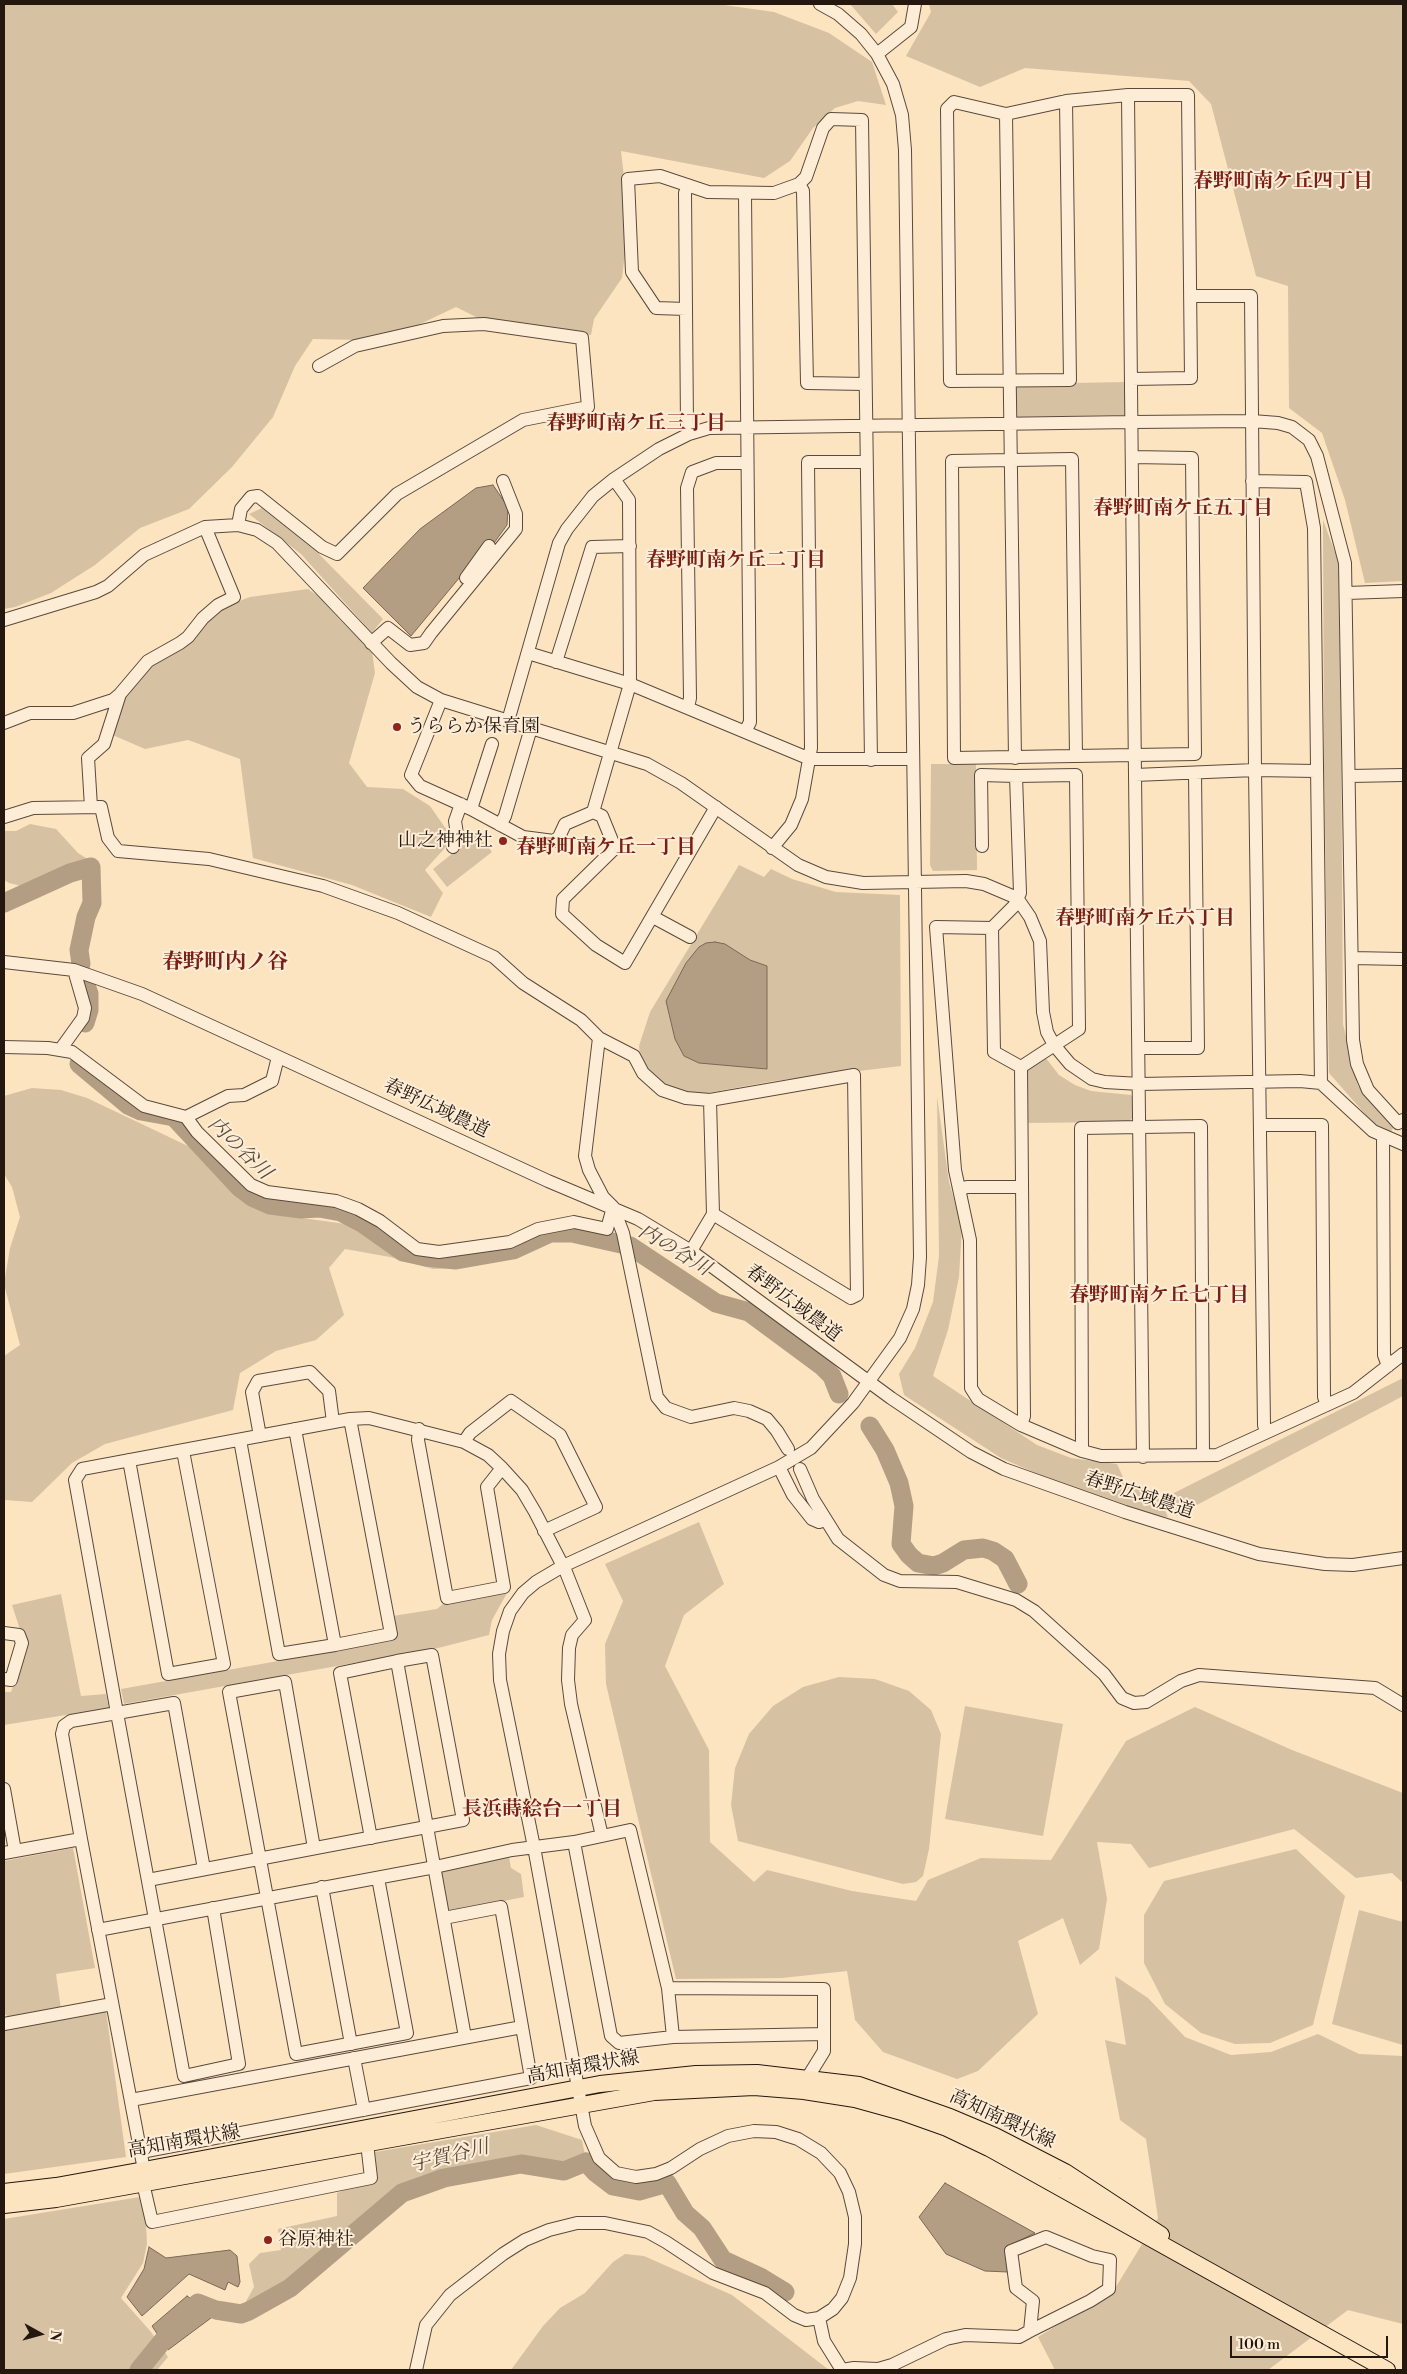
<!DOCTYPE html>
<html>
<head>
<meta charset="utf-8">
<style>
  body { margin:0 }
  #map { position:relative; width:1407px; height:2374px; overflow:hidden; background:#fce4c1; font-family:"Libre Bodoni",serif }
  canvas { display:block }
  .frame { position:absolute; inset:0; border:5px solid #24170f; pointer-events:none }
  .north { position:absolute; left:15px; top:2309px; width:50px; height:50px; -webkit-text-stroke:4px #fdedd7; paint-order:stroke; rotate:97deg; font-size:14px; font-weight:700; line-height:20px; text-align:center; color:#24170f }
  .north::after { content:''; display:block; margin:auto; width:18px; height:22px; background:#24170f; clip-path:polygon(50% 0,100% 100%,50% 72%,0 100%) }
  .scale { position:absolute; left:1230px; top:2336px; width:158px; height:22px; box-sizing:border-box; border:2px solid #24170f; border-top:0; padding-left:6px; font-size:15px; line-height:18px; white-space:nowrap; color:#24170f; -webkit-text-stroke:4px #fdedd7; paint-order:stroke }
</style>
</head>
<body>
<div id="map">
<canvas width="1407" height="2374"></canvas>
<div class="frame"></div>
<div class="north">N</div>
<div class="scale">100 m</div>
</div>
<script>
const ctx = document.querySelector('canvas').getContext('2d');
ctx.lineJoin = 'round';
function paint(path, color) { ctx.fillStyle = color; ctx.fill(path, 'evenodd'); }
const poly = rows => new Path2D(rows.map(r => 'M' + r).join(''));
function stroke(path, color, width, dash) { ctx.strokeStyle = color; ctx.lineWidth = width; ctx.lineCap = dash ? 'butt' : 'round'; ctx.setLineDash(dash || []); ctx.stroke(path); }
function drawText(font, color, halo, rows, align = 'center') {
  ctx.font = font + ' "Libre Bodoni","Noto Serif JP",serif'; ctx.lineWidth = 4; ctx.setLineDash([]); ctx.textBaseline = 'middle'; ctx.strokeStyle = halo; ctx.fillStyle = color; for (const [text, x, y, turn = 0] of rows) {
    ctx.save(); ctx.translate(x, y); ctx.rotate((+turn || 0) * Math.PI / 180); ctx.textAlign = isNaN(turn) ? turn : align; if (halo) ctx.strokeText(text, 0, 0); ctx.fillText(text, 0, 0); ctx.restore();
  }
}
const green = poly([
  [4,4,717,4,774,12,829,33,872,62,886,105,858,101,835,108,813,128,790,161,764,178,621,151,629,220,622,278,594,319,591,335,480,319,456,307,414,327,360,340,313,339,295,366,273,417,232,467,189,509,140,528,95,565,51,593,15,607,4,609],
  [850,4,892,4,898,12,876,34],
  [929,4,1403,4,1403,581,1365,583,1345,500,1322,433,1289,408,1288,286,1256,276,1211,104,1189,81,1025,68,980,87,906,56,931,12],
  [1127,382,1127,415,1017,417,1016,384],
  [262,508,318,553,383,619,372,633,301,554,249,514],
  [1323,520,1340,566,1343,1024,1358,1086,1394,1126,1391,1132,1373,1123,1329,1073,1324,771],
  [308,589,321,598,339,619,372,651,375,673,349,763,367,787,403,789,430,806,453,839,425,870,443,893,431,917,352,885,253,858,240,759,188,740,145,749,108,733,117,706,141,673,220,608,250,597],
  [931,764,976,764,977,870,933,871,930,865],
  [30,824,56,829,78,853,94,863,77,867,45,884,29,888,9,883,4,880,4,831,16,831],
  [478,833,492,852,447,887,433,869],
  [739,865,764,877,771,869,792,879,836,892,900,895,901,1066,774,1081,691,1096,659,1083,640,1060,639,1046,650,1012],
  [1045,1057,1059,1075,1075,1085,1091,1091,1131,1095,1135,1101,1134,1117,1128,1122,1024,1123,1025,1070],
  [32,1088,61,1090,87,1098,190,1147,214,1160,237,1193,266,1213,360,1226,413,1244,460,1251,464,1268,433,1269,390,1257,345,1249,329,1268,344,1315,316,1340,276,1351,240,1373,233,1410,105,1444,72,1463,32,1502,5,1500,4,1356,20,1345,4,1284,10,1248,20,1217,12,1187,4,1174,4,1096],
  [937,1096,949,1182,962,1227,959,1277,948,1330,933,1376,1037,1445,1071,1458,1117,1464,1127,1486,1155,1490,1160,1500,1403,1378,1403,1396,1176,1516,1161,1501,1168,1517,1158,1516,1063,1485,1001,1458,904,1395,899,1374,915,1348,933,1302,939,1256],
  [699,1522,724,1584,684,1615,665,1666,709,1750,710,1842,754,1882,767,1870,852,1891,916,1901,928,1880,981,1858,1051,1860,1126,1741,1195,1707,1292,1750,1403,1793,1403,1883,1392,1873,1356,1878,1294,1829,1149,1868,1131,1844,1097,1842,1107,1899,1099,1949,1080,1965,1063,1918,1018,1941,1038,2014,978,2071,957,2079,883,2052,855,2020,847,1971,782,1978,676,1979,606,1684,605,1644,623,1601,605,1564],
  [505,1589,507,1593,492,1620,489,1635,438,1648,124,1704,121,1689,396,1640,393,1616,437,1609,444,1603],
  [61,1594,81,1696,106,1694,109,1708,4,1725,4,1692,11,1692,26,1648,12,1605],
  [839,1677,875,1679,909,1691,931,1710,941,1734,929,1849,923,1876,916,1882,903,1884,738,1841,731,1805,735,1768,749,1734,773,1706,803,1687],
  [965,1706,1063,1724,1043,1836,945,1819],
  [73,1848,95,1968,56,1974,61,2009,13,2019,4,2014,4,1861],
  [1296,1849,1345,1896,1313,2025,1270,2043,1235,2044,1201,2033,1165,2004,1144,1963,1144,1915,1164,1881],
  [509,1857,511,1868,521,1874,524,1897,447,1912,439,1870],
  [1359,1910,1403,1922,1403,2045,1332,2024],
  [1115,1976,1148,1998,1185,2037,1231,2055,1271,2052,1318,2034,1359,2054,1403,2056,1403,2324,1348,2310,1268,2370,1055,2370,1038,2337,1114,2290,1158,2218,1146,2139,1120,2120,1105,2040,1126,2045],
  [106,2011,126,2157,4,2174,4,2029],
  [536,2125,582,2140,586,2160,562,2166,530,2159,439,2174,398,2189,351,2233,292,2280,250,2305,244,2305,254,2287,249,2264,260,2253,281,2250,278,2229,337,2216,337,2193,377,2177,375,2152],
  [140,2197,146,2223,147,2244,143,2263,121,2298,151,2332,168,2357,157,2370,4,2370,4,2219],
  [625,2254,644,2256,732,2295,829,2370,511,2370,543,2326,560,2308,585,2293,613,2262]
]);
const water = poly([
  [493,485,508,507,507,525,494,543,489,542,411,636,363,588,420,529,476,488,493,485],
  [715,942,725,944,750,960,767,966,767,1069,699,1063,684,1056,675,1039,666,1001,686,963,699,947,706,943,715,942],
  [945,2183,1035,2233,1006,2247,1008,2272,985,2271,946,2254,919,2217,945,2183],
  [149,2247,166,2258,230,2250,237,2256,240,2282,238,2287,228,2282,225,2290,189,2274,142,2316,127,2297,144,2269,149,2247],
  [187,2296,215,2315,168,2350,152,2326,187,2296]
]);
const river = poly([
  [4,903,70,873,91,867,92,903,86,917,79,950,81,964],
  [83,977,89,994,89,1010,85,1023],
  [79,1064,128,1105,141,1111,174,1117,240,1188,252,1197,270,1205,301,1209,319,1208,341,1212,362,1223,403,1252,426,1257,456,1260,513,1250,550,1233,572,1233,630,1246,716,1303,749,1312,822,1366,832,1376,839,1394],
  [870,1426,885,1450,899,1483,904,1506,901,1544,909,1555,918,1563,934,1566,943,1563,964,1550,983,1548,993,1551,1005,1559,1018,1584],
  [139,2370,183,2316,198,2303,216,2310,241,2314,249,2311,290,2288,402,2193,444,2178,521,2164,564,2171,586,2162,596,2173,613,2186,639,2191,667,2183,685,2213,702,2228,723,2260,762,2278,785,2292]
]);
const minor = poly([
  [877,54,911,27,915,4],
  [1128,95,1135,775],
  [1006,114,954,102,947,109,950,381,1070,380,1066,101],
  [799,184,803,191,807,383,865,384],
  [688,185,685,193,687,425,689,434],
  [745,194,750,722,745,732],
  [1190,296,1251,296,1255,770,1264,1425,1266,1432],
  [686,309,656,308,632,272,628,179,660,176,708,192,774,193,799,184,806,177,823,128,831,119,862,120,871,760],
  [1252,481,1306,482,1314,528,1321,1083],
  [238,525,241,509,251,497,258,496,322,547,337,554,397,494,523,420,588,407,582,338,484,324,443,326,355,346,319,366],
  [466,578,489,546],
  [1347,593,1403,591],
  [4,620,96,592,108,586,144,555,205,527,238,525,257,530,277,543,391,663,417,687,441,700,647,764,681,783,798,865,826,877,863,883,966,881,984,884,1017,898,1030,917,1040,941,1043,1012,1047,1032,1054,1045,1070,1064,1092,1079,1105,1082,1140,1084,1300,1081,1321,1083,1373,1131,1403,1144],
  [371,643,388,628,410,645,424,643,431,633,516,529,516,514,503,481],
  [528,653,630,684,810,759,912,759],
  [556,662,592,547,630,546],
  [441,700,411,775,420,786,471,809,523,837,554,841,559,837,565,824,593,812,602,816,615,848,563,899,562,914,596,945,625,963,716,807],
  [688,708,690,698,687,488,692,472,716,463,747,463],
  [508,721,559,543,567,529,593,496,614,479,659,449,689,434,709,428,1132,422,1252,421,1278,423,1292,427,1309,440,1317,456,1345,563,1353,1040,1357,1064,1368,1090,1398,1123,1403,1120],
  [4,723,30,713,73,713,113,700,120,694,148,661,180,643,188,637,203,618,218,605,234,597,205,527],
  [1076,756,1072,459,952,461,954,758,1195,754,1192,458,1132,457],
  [1015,758,1006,114,1066,101,1128,95,1188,95,1191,378,1131,379],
  [1350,776,1403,775],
  [91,807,88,758,104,744,120,694],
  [471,809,492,744],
  [593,812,630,684,629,500,614,479],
  [4,817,33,808,101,807,108,838,118,851,209,859,323,886,398,913,494,957,523,983,581,1020,599,1038,585,1156,589,1170,603,1197,613,1207,623,1233,657,1397,666,1408,691,1417,734,1408,749,1411,767,1419,777,1431,788,1449],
  [500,825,505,816,531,728],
  [982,846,981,775,1016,776],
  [453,847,457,834,455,821,461,804],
  [772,848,791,825,802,799,811,748,808,462,866,462],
  [653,917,690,937],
  [992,928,994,1052,1021,1067],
  [1352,958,1403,959],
  [4,962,74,970,142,994,548,1181,638,1219,691,1251,891,1398,971,1452,1004,1469,1125,1512,1259,1554,1325,1564,1353,1565,1403,1558],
  [599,1038,634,1056,643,1073,662,1090,686,1098,710,1100,854,1075,857,1295,851,1298,713,1214],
  [4,1047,48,1048,72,1052,144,1106,186,1117,197,1132,251,1185,267,1192,336,1201,358,1209,380,1221,417,1249,439,1252,510,1242,538,1229,574,1222,607,1229,613,1207],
  [1140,1048,1198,1048,1195,773],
  [60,1050,83,1018,85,1008,74,970],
  [186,1117,228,1096,244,1095,272,1081,278,1057],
  [1261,1125,1322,1125,1324,1397,1327,1405],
  [1383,1136,1384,1355,1388,1366],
  [960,1189,967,1187,1021,1187],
  [691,1251,713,1214,710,1100],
  [1021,1425,978,1399,971,1388,970,1240,955,1170,936,927,992,928,1014,906,1020,893,1016,776,1076,775,1079,1029,1021,1067,1024,1416,1021,1425,1082,1451,1101,1456,1217,1455,1353,1393,1403,1354],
  [295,1429,335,1645],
  [419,1429,418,1440,447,1598,504,1587,487,1487,502,1468],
  [260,1436,252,1392,258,1381,310,1372,329,1391,333,1422],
  [240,1440,279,1654,335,1645,391,1634,350,1419],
  [464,1442,470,1433,511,1401,560,1435,596,1507,544,1531],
  [1082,1451,1081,1128,1201,1126,1203,1455],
  [1143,1457,1135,775,1255,770,1316,771],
  [129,1460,168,1674,224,1664,183,1451],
  [779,1467,793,1495,812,1519,819,1522,825,1520],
  [800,1469,813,1499,838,1539,884,1575,900,1581,957,1582,1016,1600,1034,1611,1104,1674,1122,1698,1134,1703,1146,1702,1181,1681,1199,1675,1375,1688,1403,1705],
  [4,1633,19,1635,22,1643,11,1680,4,1679],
  [4,1789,15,1851],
  [371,1838,340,1673,397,1661,465,2037],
  [574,1842,611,2036,619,2043,673,2037,824,2034],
  [314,1848,285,1682,229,1692,296,2054,407,2033,378,1878],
  [4,1853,81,1839],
  [204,1869,174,1703,117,1713,75,1480,82,1469,350,1419,369,1418,464,1442,488,1455,502,1468,522,1490,535,1512,566,1572,585,1620,572,1635,569,1648,568,1680,571,1704,602,1836],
  [148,1880,463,1820,432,1655,397,1661],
  [322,1887,351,2044],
  [98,1930,435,1867,512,1850,574,1842,630,1830,668,1988,824,1989,824,2051,808,2077],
  [668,1988,673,2037],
  [4,2024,112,2004],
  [354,2058,364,2110],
  [131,2100,522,2027],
  [141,2152,531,2078,501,1907,444,1918],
  [144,2170,81,1839,62,1734,64,1726,71,1721,117,1713,184,2076,239,2064,213,1908],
  [143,2183,152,2222,371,2178,367,2143],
  [819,2318,824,2341,842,2370],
  [416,2370,426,2325,450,2295,503,2254,525,2240,549,2230,577,2223,605,2223,648,2232,666,2242,713,2273,765,2293,794,2315,806,2320,819,2318,833,2309,842,2298,850,2278,855,2244,855,2217,849,2192,840,2173,821,2153,798,2139,776,2132,754,2131,728,2136,700,2149,671,2168,656,2174,636,2177,616,2173,599,2158,585,2126,534,1847,500,1680,499,1654,503,1631,510,1611,523,1593,536,1582,563,1566,779,1467,811,1448,853,1403,900,1338,913,1309,918,1285,920,1257,905,150,902,115,893,84,877,54,861,34,838,14,820,4],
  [842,2370,854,2368,878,2369,892,2365,946,2339,965,2335,1019,2337,1030,2331,1090,2301,1109,2289,1110,2260,1092,2256,1046,2237,1011,2251,1016,2288,1033,2301,1030,2331]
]);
const major = poly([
  [4,2192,56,2186,144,2170,600,2084,696,2074,757,2073,859,2085,950,2117,995,2136,1065,2172,1161,2235],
  [4,2205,56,2199,654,2092,754,2087,804,2091,855,2099,902,2112,947,2128,989,2148,1387,2370]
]);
const markers = [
  [397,727,5,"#8f2418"],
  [503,841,5,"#8f2418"],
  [268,2240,5,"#8f2418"]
];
const poiNames = [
  ["うららか保育園",407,727],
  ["山之神神社",493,841,"right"],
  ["谷原神社",278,2240]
];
const streetNames = [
  ["春野広域農道",436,1109,25],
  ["春野広域農道",793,1304,37],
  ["春野広域農道",1139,1496,18],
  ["高知南環状線",583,2068,-10],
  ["高知南環状線",1002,2120,25],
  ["高知南環状線",184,2142,-10]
];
const neighbourhoodNames = [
  ["春野町南ケ丘四丁目",1283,182],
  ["春野町南ケ丘三丁目",636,424],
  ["春野町南ケ丘五丁目",1183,509],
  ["春野町南ケ丘二丁目",736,561],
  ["春野町南ケ丘一丁目",606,848],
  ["春野町南ケ丘六丁目",1145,919],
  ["春野町南ケ丘七丁目",1159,1296],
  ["長浜蒔絵台一丁目",542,1810]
];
const waterNames = [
  ["内の谷川",239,1149,44],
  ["内の谷川",674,1251,31],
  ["宇賀谷川",450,2157,-14]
];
const quarterNames = [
  ["春野町内ノ谷",225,963]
];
paint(green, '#d7c1a3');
paint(water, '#b39e84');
stroke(water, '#7a6855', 1);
stroke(river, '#b39e84', 19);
stroke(minor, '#5a4a3c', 14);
stroke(major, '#24170f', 18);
stroke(minor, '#fdedd7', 12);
stroke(major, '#fce4c1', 16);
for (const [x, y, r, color] of markers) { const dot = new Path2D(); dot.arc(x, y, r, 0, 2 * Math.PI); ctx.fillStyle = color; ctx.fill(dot); stroke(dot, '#fdedd7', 2); }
drawText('19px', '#24170f', '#fdedd7', poiNames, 'left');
drawText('19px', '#24170f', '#fdedd7', streetNames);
drawText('bold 20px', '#7a1f14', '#fdedd7', neighbourhoodNames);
drawText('italic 20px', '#5d4d3e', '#fdedd7', waterNames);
drawText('bold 21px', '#7a1f14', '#fdedd7', quarterNames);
</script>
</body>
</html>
